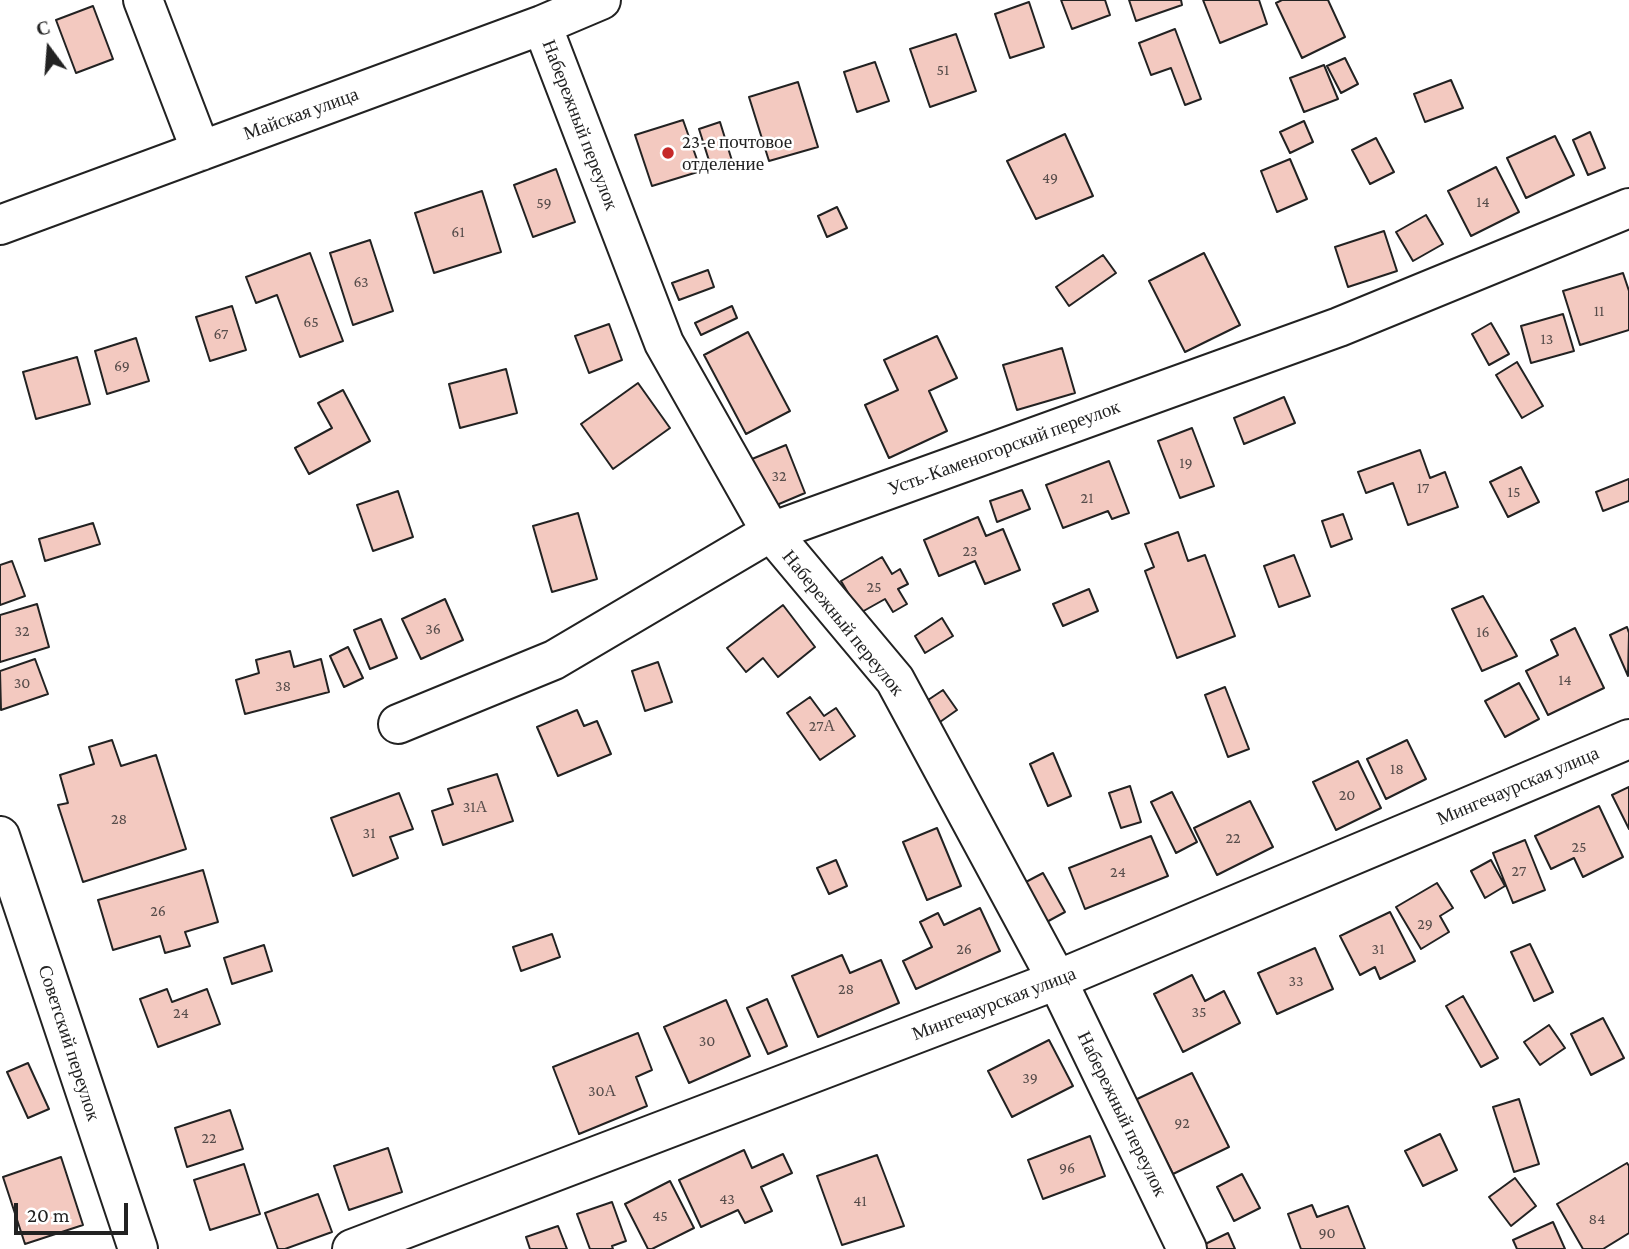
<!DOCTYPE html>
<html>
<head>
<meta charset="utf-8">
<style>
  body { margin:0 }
  #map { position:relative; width:1629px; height:1249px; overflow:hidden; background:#fff; font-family:"Crimson Pro",serif }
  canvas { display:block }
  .north { position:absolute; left:14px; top:14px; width:70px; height:70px; -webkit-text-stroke:5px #fff; paint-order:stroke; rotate:344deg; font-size:19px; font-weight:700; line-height:28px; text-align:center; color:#222 }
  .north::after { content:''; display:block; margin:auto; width:24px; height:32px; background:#222; clip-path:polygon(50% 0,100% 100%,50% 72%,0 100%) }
  .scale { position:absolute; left:14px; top:1203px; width:114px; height:32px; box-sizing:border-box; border:4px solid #222; border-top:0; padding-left:9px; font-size:21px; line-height:24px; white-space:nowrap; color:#222; -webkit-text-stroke:5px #fff; paint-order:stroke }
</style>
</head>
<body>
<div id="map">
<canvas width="1629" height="1249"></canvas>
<div class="north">С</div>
<div class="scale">20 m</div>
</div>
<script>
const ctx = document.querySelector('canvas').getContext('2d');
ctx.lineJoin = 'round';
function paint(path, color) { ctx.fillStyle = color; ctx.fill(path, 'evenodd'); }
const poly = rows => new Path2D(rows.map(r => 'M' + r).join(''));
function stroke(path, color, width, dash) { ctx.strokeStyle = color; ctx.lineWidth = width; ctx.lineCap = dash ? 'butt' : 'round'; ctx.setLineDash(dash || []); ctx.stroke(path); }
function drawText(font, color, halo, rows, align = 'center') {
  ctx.font = font + ' "Crimson Pro",serif'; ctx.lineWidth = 5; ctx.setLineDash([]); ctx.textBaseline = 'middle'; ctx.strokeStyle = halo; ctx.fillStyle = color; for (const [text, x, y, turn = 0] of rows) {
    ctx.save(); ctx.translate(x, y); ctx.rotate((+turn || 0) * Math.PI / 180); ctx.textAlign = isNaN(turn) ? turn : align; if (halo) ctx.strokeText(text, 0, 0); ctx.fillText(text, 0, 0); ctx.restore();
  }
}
const building = poly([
  [1061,0,1105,0,1110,15,1072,29,1061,0],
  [1129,0,1181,0,1182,5,1136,21,1129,0],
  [1203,0,1259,0,1267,24,1220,43,1203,0],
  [1282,0,1328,0,1345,37,1302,58,1276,3,1282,0],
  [1029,2,1044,47,1010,58,995,14,1029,2],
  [93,6,113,59,76,73,56,20,93,6],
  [1175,29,1201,99,1185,105,1171,68,1151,75,1139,43,1175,29],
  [956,34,976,91,930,107,910,49,956,34],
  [1345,58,1358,84,1341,93,1327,66,1345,58],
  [875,62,889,101,857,112,844,72,875,62],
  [1324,65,1338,99,1304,112,1290,78,1324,65],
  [1451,80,1463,108,1425,122,1414,94,1451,80],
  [798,82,818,147,769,161,749,97,798,82],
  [683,120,701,171,652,186,635,135,683,120],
  [1304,121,1313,142,1290,153,1280,132,1304,121],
  [720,122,733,164,712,170,699,129,720,122],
  [1590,132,1605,168,1588,175,1573,140,1590,132],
  [1065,134,1093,196,1036,219,1007,161,1065,134],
  [1555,136,1574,175,1526,198,1507,158,1555,136],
  [1376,138,1394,172,1370,184,1352,150,1376,138],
  [1290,159,1307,199,1277,212,1261,171,1290,159],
  [1496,167,1519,212,1471,236,1448,191,1496,167],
  [556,169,575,222,533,237,514,185,556,169],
  [482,191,501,252,434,273,415,213,482,191],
  [837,207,847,228,827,237,818,216,837,207],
  [1426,215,1443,244,1413,261,1396,232,1426,215],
  [1384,231,1397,271,1348,287,1335,247,1384,231],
  [370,240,393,311,353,325,330,253,370,240],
  [310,253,343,341,300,357,277,295,256,303,246,277,310,253],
  [1204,253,1240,325,1185,352,1149,281,1204,253],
  [1103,255,1116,273,1069,306,1056,287,1103,255],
  [708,270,714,287,679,300,672,283,708,270],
  [1623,273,1629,291,1629,330,1580,345,1563,291,1623,273],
  [232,306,246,350,210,361,196,317,232,306],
  [732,306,737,318,701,335,695,323,732,306],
  [1563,314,1574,351,1531,363,1521,326,1563,314],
  [1491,323,1509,354,1489,365,1472,334,1491,323],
  [609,324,622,360,589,373,575,336,609,324],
  [748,332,790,411,746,434,704,355,748,332],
  [937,336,957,378,929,391,947,431,889,458,865,405,898,390,884,360,937,336],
  [136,338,149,381,107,394,95,351,136,338],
  [1062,348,1075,393,1017,410,1003,365,1062,348],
  [77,357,90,404,36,419,23,372,77,357],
  [1517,362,1543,406,1522,418,1496,375,1517,362],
  [506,369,517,413,460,428,449,384,506,369],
  [638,383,670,428,613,469,581,424,638,383],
  [343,390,370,441,309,474,295,448,332,428,318,403,343,390],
  [1284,397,1295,423,1244,444,1234,418,1284,397],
  [1192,428,1214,486,1180,498,1158,441,1192,428],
  [786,445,805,493,772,507,752,459,786,445],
  [1420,450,1430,478,1445,472,1458,507,1408,525,1393,483,1366,493,1358,472,1420,450],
  [1109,461,1129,513,1112,519,1108,511,1063,528,1046,485,1109,461],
  [1521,467,1539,502,1508,517,1490,482,1521,467],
  [1629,479,1629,501,1603,511,1596,492,1629,479],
  [1022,490,1030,509,997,522,990,501,1022,490],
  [398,491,413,537,373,551,357,505,398,491],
  [578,513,597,579,552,592,533,526,578,513],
  [1343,514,1352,539,1331,547,1322,521,1343,514],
  [978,517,986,536,1003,529,1020,570,985,584,975,561,939,576,924,540,978,517],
  [93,523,100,544,45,561,39,539,93,523],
  [1178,532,1188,561,1205,555,1235,636,1177,658,1145,571,1154,567,1145,544,1178,532],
  [1294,555,1310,596,1279,607,1264,566,1294,555],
  [882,557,892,574,900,569,908,584,898,589,907,604,893,612,885,599,860,613,841,581,882,557],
  [12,561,25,596,0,605,0,565,12,561],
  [1089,589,1098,611,1063,626,1053,604,1089,589],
  [1483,596,1517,656,1482,671,1452,609,1483,596],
  [445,599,463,640,421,659,402,619,445,599],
  [37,604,49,647,0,662,0,615,37,604],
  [783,605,815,647,778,677,763,658,746,672,727,648,783,605],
  [942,618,953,636,925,653,915,636,942,618],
  [381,619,397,658,370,669,354,630,381,619],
  [1627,627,1629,633,1628,676,1610,635,1627,627],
  [1575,628,1604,688,1548,715,1526,671,1558,655,1551,640,1575,628],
  [348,647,363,678,344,687,330,656,348,647],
  [290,651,294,667,321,659,329,692,245,714,236,680,259,673,256,660,290,651],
  [35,659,48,694,1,710,0,671,35,659],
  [658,662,672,702,645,711,632,671,658,662],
  [1519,683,1539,719,1505,737,1485,701,1519,683],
  [1225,687,1249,749,1228,757,1205,695,1225,687],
  [943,690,957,710,930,729,916,708,943,690],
  [810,697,824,716,836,708,855,736,820,760,787,713,810,697],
  [577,710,584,726,597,721,611,754,558,776,537,727,577,710],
  [112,740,121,766,156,755,186,849,83,882,58,805,68,803,60,775,94,764,89,747,112,740],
  [1407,740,1426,779,1386,799,1367,759,1407,740],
  [1053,753,1071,796,1048,806,1030,764,1053,753],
  [1358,761,1381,808,1336,830,1313,782,1358,761],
  [497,774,513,821,443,845,432,811,453,804,448,789,497,774],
  [1130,786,1141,822,1121,828,1109,793,1130,786],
  [1629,787,1629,829,1612,795,1629,787],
  [1172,792,1197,842,1176,853,1151,802,1172,792],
  [399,793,413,829,390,837,398,858,353,876,331,818,399,793],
  [1250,801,1273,847,1217,875,1194,828,1250,801],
  [1599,806,1623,857,1583,877,1574,858,1551,869,1535,836,1599,806],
  [937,828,961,886,927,900,903,842,937,828],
  [1151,836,1168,876,1085,909,1069,868,1151,836],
  [1525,840,1545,890,1513,903,1493,853,1525,840],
  [836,860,847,886,829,894,817,868,836,860],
  [1491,860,1505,886,1485,898,1471,871,1491,860],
  [203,870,218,922,185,932,190,946,165,953,160,936,113,950,98,900,203,870],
  [1043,873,1065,912,1043,924,1022,884,1043,873],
  [1437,883,1453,908,1440,916,1449,932,1421,949,1396,907,1437,883],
  [980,908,1000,951,916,989,903,961,932,947,920,922,938,913,944,925,980,908],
  [1390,912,1415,961,1380,979,1375,967,1360,975,1340,936,1390,912],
  [552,934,560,957,521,971,513,947,552,934],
  [1530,944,1553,992,1534,1001,1511,952,1530,944],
  [264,945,272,971,232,984,224,958,264,945],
  [1315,948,1333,989,1277,1014,1258,973,1315,948],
  [842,955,850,973,881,960,899,1003,818,1037,792,976,842,955],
  [1192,975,1205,1001,1224,991,1240,1023,1183,1052,1154,994,1192,975],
  [167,989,172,1002,207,989,220,1024,158,1047,140,999,167,989],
  [1463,996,1498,1058,1481,1067,1446,1006,1463,996],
  [767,999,787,1046,768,1054,747,1008,767,999],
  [726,1000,750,1056,689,1083,664,1027,726,1000],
  [1603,1018,1624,1058,1591,1075,1571,1034,1603,1018],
  [1549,1025,1565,1048,1540,1065,1524,1042,1549,1025],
  [638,1033,652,1070,636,1077,647,1106,579,1134,553,1067,638,1033],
  [1049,1040,1073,1086,1012,1117,988,1071,1049,1040],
  [28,1063,49,1109,28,1118,7,1072,28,1063],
  [1192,1073,1229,1147,1173,1174,1135,1100,1192,1073],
  [1519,1099,1539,1164,1514,1172,1493,1107,1519,1099],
  [230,1110,243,1149,187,1167,175,1128,230,1110],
  [1440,1134,1457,1170,1423,1186,1405,1151,1440,1134],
  [1090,1136,1105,1176,1043,1199,1028,1160,1090,1136],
  [388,1148,402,1192,349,1210,334,1166,388,1148],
  [744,1150,752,1168,783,1154,792,1173,761,1187,772,1211,745,1223,738,1210,701,1227,679,1180,744,1150],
  [877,1155,904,1226,842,1245,817,1176,877,1155],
  [61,1157,83,1225,25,1244,3,1177,61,1157],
  [1627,1163,1629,1166,1629,1233,1603,1249,1583,1249,1557,1204,1627,1163],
  [244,1164,260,1214,210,1230,194,1180,244,1164],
  [1242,1174,1260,1208,1234,1221,1217,1187,1242,1174],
  [1515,1178,1536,1206,1511,1226,1489,1197,1515,1178],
  [670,1181,694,1228,652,1249,648,1249,625,1204,670,1181],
  [318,1194,332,1232,285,1249,278,1249,265,1213,318,1194],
  [612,1202,626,1241,612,1246,613,1249,590,1249,577,1214,612,1202],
  [1312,1205,1317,1217,1348,1206,1365,1249,1301,1249,1288,1214,1312,1205],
  [1553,1222,1565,1249,1517,1249,1513,1240,1553,1222],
  [558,1226,567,1249,530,1249,526,1237,558,1226],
  [1228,1233,1235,1249,1200,1249,1199,1247,1228,1233]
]);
const minor = poly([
  [143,0,201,151],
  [542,25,664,343,771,532,895,680,1057,980,1187,1249],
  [0,225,542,25,601,0],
  [398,724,554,660,771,532,1339,327,1629,208],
  [0,836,138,1249],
  [352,1249,1057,980,1629,739]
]);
const markers = [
  [668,153,7,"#c62828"]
];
const numberNames = [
  ["51",943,70],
  ["49",1050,178],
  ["14",1483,202],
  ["59",544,203],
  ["61",458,232],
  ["63",361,282],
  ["11",1599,311],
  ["65",311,322],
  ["67",221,334],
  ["13",1547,339],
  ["69",122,366],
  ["19",1186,463],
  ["32",779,476],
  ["17",1423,488],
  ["15",1514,492],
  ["21",1087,498],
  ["23",970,551],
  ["25",874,587],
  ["36",433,629],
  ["32",22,631],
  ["16",1483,632],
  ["14",1565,680],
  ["30",22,683],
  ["38",283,686],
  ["27А",822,726],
  ["18",1397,769],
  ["20",1347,795],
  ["31А",475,807],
  ["28",119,819],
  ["31",369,833],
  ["22",1233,838],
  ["25",1579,847],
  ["27",1519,871],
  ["24",1118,872],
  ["26",158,911],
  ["29",1425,924],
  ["26",964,949],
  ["31",1378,949],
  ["33",1296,981],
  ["28",846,989],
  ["35",1199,1012],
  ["24",181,1013],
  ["30",707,1041],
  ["39",1030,1078],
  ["30А",602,1091],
  ["92",1182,1123],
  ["22",209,1138],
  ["96",1067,1168],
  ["43",727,1199],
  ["41",860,1201],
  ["45",660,1216],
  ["84",1597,1219],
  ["90",1327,1233]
];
const streetNames = [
  ["Майская улица",301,114,-20],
  ["Набережный переулок",580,125,69],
  ["Усть-Каменогорский переулок",1004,448,-20],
  ["Набережный переулок",843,623,51],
  ["Мингечаурская улица",1518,786,-23],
  ["Мингечаурская улица",994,1004,-21],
  ["Советский переулок",69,1043,72],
  ["Набережный переулок",1122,1114,64]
];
const poiNames = [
  ["23-е почтовое",682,142],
  ["отделение",682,164]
];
paint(building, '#f3c9c0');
stroke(building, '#222', 2);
stroke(minor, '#222', 42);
stroke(minor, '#fff', 38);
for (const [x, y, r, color] of markers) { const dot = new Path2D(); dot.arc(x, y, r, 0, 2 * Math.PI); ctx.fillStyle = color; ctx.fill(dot); stroke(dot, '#fff', 2.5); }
drawText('16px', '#564c4a', null, numberNames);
drawText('19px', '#222', '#fff', streetNames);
drawText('19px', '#222', '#fff', poiNames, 'left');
</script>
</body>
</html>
